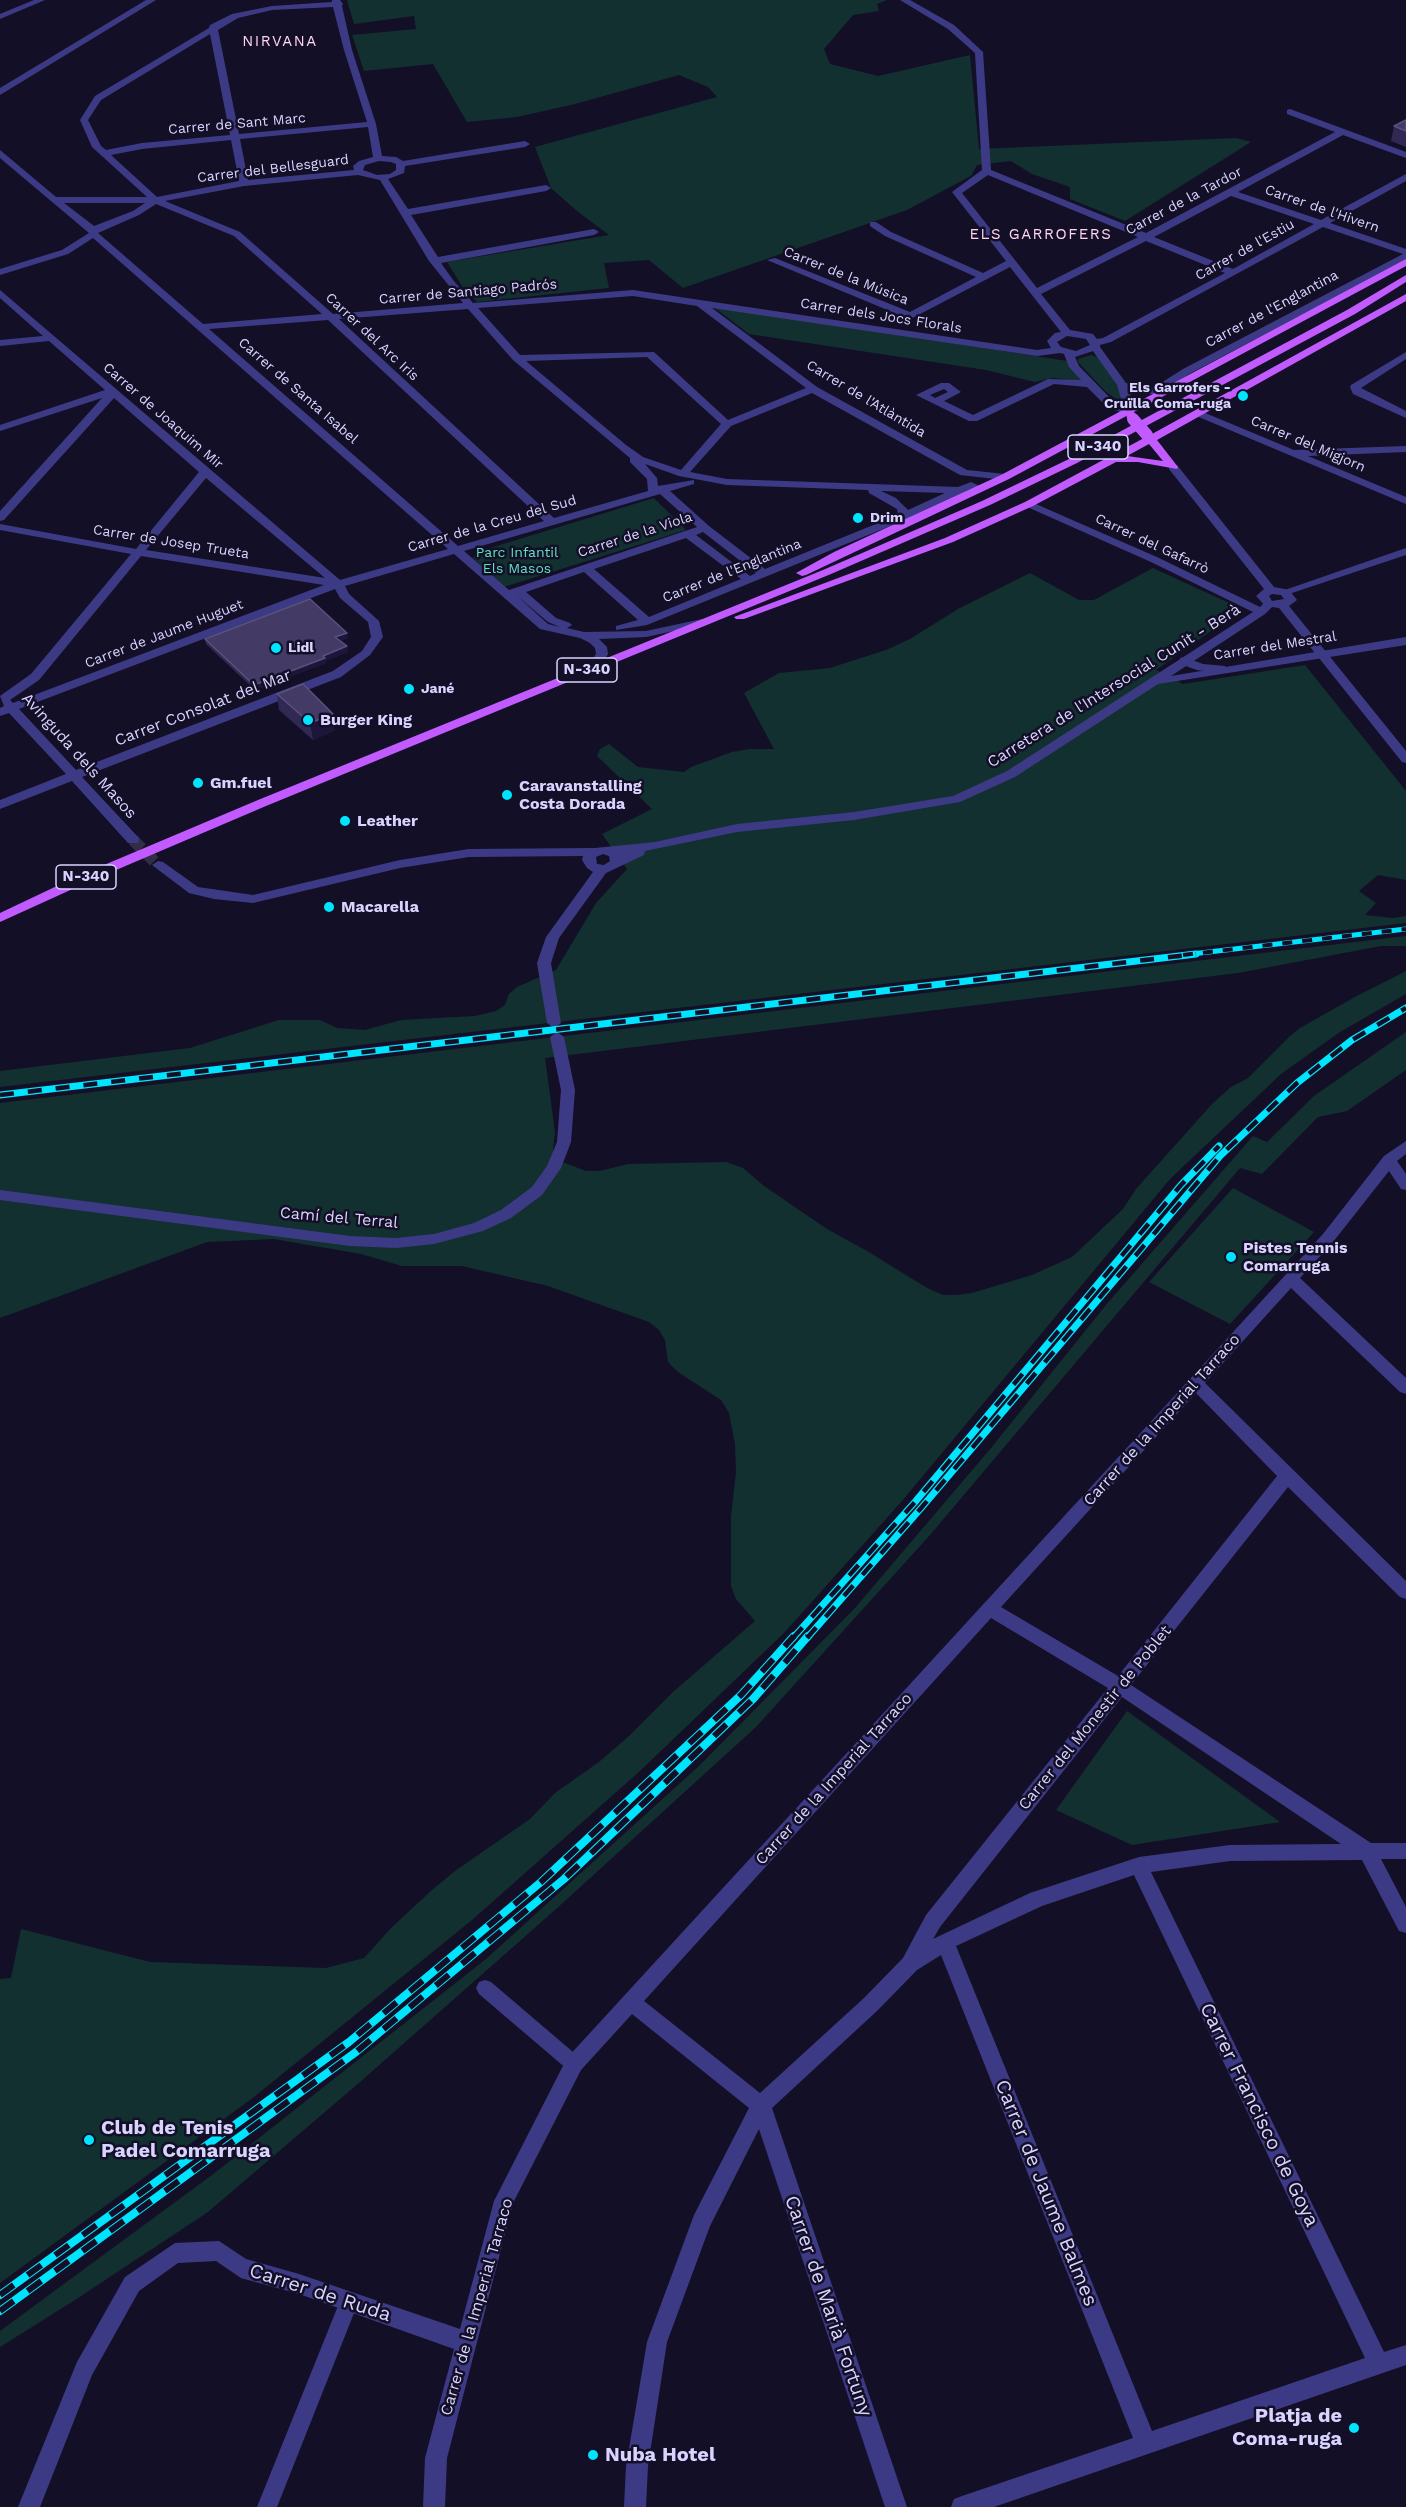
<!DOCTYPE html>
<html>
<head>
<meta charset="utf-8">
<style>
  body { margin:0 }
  canvas { display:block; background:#130f26 }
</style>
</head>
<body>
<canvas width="1406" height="2507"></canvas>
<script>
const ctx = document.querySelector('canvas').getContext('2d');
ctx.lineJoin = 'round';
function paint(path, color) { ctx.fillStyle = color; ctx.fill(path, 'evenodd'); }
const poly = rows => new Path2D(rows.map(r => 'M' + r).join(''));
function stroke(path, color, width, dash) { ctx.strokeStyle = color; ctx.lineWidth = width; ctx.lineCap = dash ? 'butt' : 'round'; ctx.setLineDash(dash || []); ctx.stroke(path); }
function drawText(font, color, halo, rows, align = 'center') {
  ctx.font = font + ' "Work Sans",sans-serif'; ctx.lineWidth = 5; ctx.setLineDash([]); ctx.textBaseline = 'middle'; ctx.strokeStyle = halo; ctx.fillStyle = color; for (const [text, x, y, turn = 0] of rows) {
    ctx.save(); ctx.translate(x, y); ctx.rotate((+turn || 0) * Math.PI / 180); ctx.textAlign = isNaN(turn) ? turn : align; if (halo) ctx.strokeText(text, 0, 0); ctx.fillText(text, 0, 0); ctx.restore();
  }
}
const green = poly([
  [347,0,887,0,877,4,879,11,853,15,824,49,830,64,878,76,970,55,979,149,1236,138,1251,142,1125,221,1070,199,1070,187,1032,174,1011,161,977,165,971,176,907,210,683,288,649,260,604,263,609,288,477,302,462,286,447,262,609,235,577,211,551,188,535,147,717,97,708,87,679,75,575,104,517,117,467,122,433,64,364,71,352,35,416,29,414,16,354,24],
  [711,305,1067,361,1083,381,1053,378,1035,382,986,370,749,334],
  [1091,355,1101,358,1123,395,1121,399,1116,399,1106,392,1078,362,1078,359],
  [654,498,686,530,507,586,503,586,473,558,477,552],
  [1153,568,1242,609,1156,670,1183,684,1305,665,1406,791,1406,880,1378,875,1359,891,1376,903,1365,915,1393,918,1406,916,1406,923,0,1087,0,1071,190,1048,279,1020,320,1020,337,1028,365,1030,401,1020,475,1016,496,1011,505,1005,509,994,517,987,556,970,596,903,627,869,602,834,652,809,597,756,600,749,609,744,638,767,684,772,691,767,732,752,750,749,774,749,744,693,779,673,830,668,886,650,910,639,958,609,1030,573,1079,600,1094,600],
  [1406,936,1406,946,1381,946,1238,973,545,1058,555,1132,553,1151,560,1161,586,1171,600,1171,628,1164,726,1162,743,1168,764,1186,827,1229,867,1251,927,1288,943,1295,958,1295,972,1293,1032,1275,1072,1257,1123,1209,1136,1189,1212,1104,1231,1087,1248,1078,1290,1036,1300,1028,1355,997,1406,971,1406,994,1340,1032,1281,1074,1170,1179,902,1501,784,1633,640,1771,472,1920,254,2097,0,2283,0,1979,11,1978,21,1929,150,1962,326,1968,364,1958,391,1928,432,1890,455,1871,530,1819,555,1793,599,1762,629,1736,673,1692,755,1621,736,1599,731,1586,731,1516,736,1472,735,1444,729,1413,721,1400,678,1372,668,1362,665,1340,659,1330,649,1322,548,1286,462,1266,402,1266,361,1254,274,1239,207,1242,0,1318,0,1103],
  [1406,1032,1406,1070,1347,1111,1318,1117,1262,1174,1240,1168,930,1535,756,1727,555,1910,360,2082,208,2212,75,2300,0,2347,0,2331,212,2175,486,1959,700,1765,855,1608,991,1448,1106,1305,1253,1136,1267,1142,1314,1096],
  [1233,1188,1314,1232,1230,1324,1149,1282],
  [1127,1711,1280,1822,1132,1845,1056,1810]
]);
const minorTunnel = poly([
  [133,840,158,865]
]);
const pedestrian = poly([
  [485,1980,491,1982,580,2058,583,2064,580,2070,574,2072,568,2070,479,1994,476,1988,479,1982,485,1980],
  [349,2294,356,2296,358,2303,277,2507,257,2507,342,2296,349,2294]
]);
const minor = poly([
  [34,0,45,0,0,19,0,14,34,0],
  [146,0,156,0,0,95,0,88,146,0],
  [332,0,340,0,343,4,342,6,352,50,376,124,382,156,396,157,403,161,525,141,530,144,525,147,405,166,404,173,388,179,408,209,546,185,551,188,546,191,411,215,438,257,594,229,599,232,594,235,441,263,453,280,473,303,633,290,1037,350,1051,348,1047,341,1055,333,1061,332,1010,267,901,324,896,321,902,316,767,260,775,258,910,312,976,277,885,236,870,226,870,222,876,222,891,232,983,273,1006,261,952,192,982,170,975,53,948,29,900,0,910,0,954,25,983,52,991,170,1146,233,1335,132,1287,114,1287,110,1290,109,1406,152,1406,158,1343,135,1238,192,1321,220,1406,174,1406,181,1330,223,1406,249,1406,260,1191,373,1165,389,1168,392,1167,394,1143,394,1129,390,1135,412,1130,415,1108,408,1087,387,1054,384,977,421,969,421,916,395,941,383,949,383,961,392,944,401,973,415,1048,379,1081,380,1069,367,1064,354,1060,353,1037,356,712,308,817,387,967,470,1005,474,1010,477,1005,480,960,475,812,393,731,426,690,472,727,479,958,487,971,482,986,489,981,492,971,489,910,518,910,526,902,526,900,522,647,625,616,630,616,626,638,620,584,572,526,592,556,618,570,623,572,625,567,628,584,632,646,631,702,619,708,622,706,624,646,637,599,639,607,647,608,654,598,670,594,671,588,667,596,654,595,648,590,643,580,638,540,629,454,554,345,586,349,594,379,621,383,637,370,655,341,677,82,777,138,837,139,840,138,843,128,843,72,781,0,809,0,800,66,774,9,713,0,716,0,708,4,706,0,696,31,674,131,554,0,530,0,524,136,549,199,472,114,398,4,520,0,521,0,511,102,398,0,431,0,425,105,390,49,341,0,346,0,340,43,336,0,298,0,290,340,580,448,549,93,238,68,254,0,275,0,269,62,250,89,233,0,158,0,150,56,197,147,197,92,147,80,120,95,96,209,28,210,25,232,14,272,6,332,2,332,0],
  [333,7,344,50,367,122,239,134,218,30,238,18,272,10,333,7],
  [210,34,230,135,142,143,106,150,101,146,88,120,101,100,210,34],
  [368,127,373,157,359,161,353,166,354,170,248,180,240,139,368,127],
  [231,140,239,181,157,197,111,155,142,149,231,140],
  [379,161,391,162,396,164,396,170,390,174,377,175,363,170,365,165,379,161],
  [358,175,380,180,429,261,463,303,333,314,240,232,165,201,244,186,358,175],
  [988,175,1138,237,1037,288,962,193,988,175],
  [1231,196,1314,224,1233,269,1154,237,1231,196],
  [64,203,145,203,133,211,94,226,64,203],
  [156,204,234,236,322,314,203,324,98,233,139,215,156,204],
  [1323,227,1403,254,1183,369,1153,388,1126,383,1100,347,1100,345,1111,342,1323,227],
  [1146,241,1225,273,1103,338,1097,339,1093,334,1070,330,1041,294,1146,241],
  [633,296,697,306,806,388,728,420,654,352,520,355,478,308,633,296],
  [468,309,513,360,630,458,630,462,647,479,648,491,554,518,339,319,468,309],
  [328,320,544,521,458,546,209,329,328,320],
  [1067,336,1086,339,1090,345,1076,351,1061,347,1057,342,1067,336],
  [1093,351,1117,385,1123,406,1116,404,1079,366,1075,357,1093,351],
  [647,357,721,424,681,470,643,457,626,445,526,361,647,357],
  [944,389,948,392,935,398,930,395,944,389],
  [645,464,679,476,727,485,868,490,869,493,897,509,898,515,765,569,709,526,670,491,694,484,694,480,658,486,657,478,645,464],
  [206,478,325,578,146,550,206,478],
  [881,491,945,493,908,510,896,498,881,491],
  [660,494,697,527,509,590,464,551,660,494],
  [703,532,756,573,750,576,696,535,703,532],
  [686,538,741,579,649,617,594,569,686,538],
  [141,556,324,585,13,703,10,700,39,680,141,556],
  [335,589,340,598,368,622,371,637,362,651,333,671,76,770,19,709,335,589],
  [516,595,548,622,560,627,548,624,516,595],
  [1406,352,1406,359,1361,388,1406,411,1406,418,1353,394,1350,387,1351,385,1406,352],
  [1198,410,1294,450,1406,446,1406,452,1308,456,1406,497,1406,504,1194,415,1194,411,1198,410],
  [1029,501,1159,558,1260,607,1265,602,1273,602,1275,604,1265,614,1171,676,1406,637,1406,645,1158,684,1015,777,960,802,854,820,737,832,645,851,644,855,606,873,559,938,551,963,561,1023,554,1028,547,1023,537,963,546,937,593,872,587,868,582,860,583,856,469,857,400,868,253,903,214,899,189,893,152,865,158,861,163,862,198,887,253,895,400,860,469,849,595,848,655,842,737,824,854,812,953,796,1007,771,1253,612,1151,562,1025,506,1024,504,1029,501],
  [603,854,609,856,610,861,604,865,597,864,596,857,603,854],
  [1406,548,1406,555,1289,594,1285,595,1279,592,1406,548],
  [557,1032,564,1037,575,1090,571,1142,561,1168,542,1195,511,1218,483,1231,434,1244,396,1248,350,1246,0,1200,0,1190,350,1236,396,1238,434,1234,474,1223,501,1210,532,1187,547,1166,557,1142,561,1090,550,1037,557,1032],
  [1406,1141,1406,1154,1397,1161,1406,1174,1406,1190,1401,1189,1389,1171,1333,1242,1300,1278,1406,1378,1406,1394,1400,1392,1291,1288,1205,1383,1406,1581,1406,1599,1400,1597,1288,1487,1131,1685,1371,1843,1406,1843,1406,1859,1381,1859,1406,1907,1406,1933,1399,1931,1362,1860,1230,1861,1151,1872,1384,2352,1406,2345,1406,2365,994,2507,951,2507,954,2499,962,2496,1133,2438,941,1955,917,1970,878,2010,772,2108,907,2507,885,2507,759,2129,710,2226,667,2342,648,2466,646,2507,624,2507,626,2466,647,2342,694,2215,749,2108,632,2014,581,2070,513,2203,447,2458,445,2507,423,2507,425,2458,454,2349,299,2294,241,2278,216,2261,178,2263,139,2291,92,2375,40,2507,18,2507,77,2362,125,2277,175,2243,219,2241,246,2259,299,2274,460,2329,494,2201,567,2058,1323,1234,1384,1156,1406,1141],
  [1196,1393,1277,1476,1118,1676,1001,1607,1196,1393],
  [991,1618,1108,1688,926,1915,903,1958,864,1998,760,2093,644,2001,991,1618],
  [1122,1697,1341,1844,1230,1845,1139,1857,1030,1893,933,1939,940,1927,1122,1697],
  [1134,1875,1365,2358,1152,2431,956,1946,1042,1906,1134,1875]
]);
const tertiary = poly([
  [1173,464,1177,465,1274,587,1289,590,1297,600,1289,606,1406,751,1406,763,1402,762,1279,608,1265,606,1258,598,1256,596,1264,589,1169,469,1169,465,1173,464],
  [1272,594,1281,595,1284,599,1272,601,1269,596,1272,594],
  [1184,657,1203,664,1225,666,1227,669,1221,673,1197,670,1180,664,1180,658,1184,657]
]);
const primary = poly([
  [1406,259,1406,266,1009,479,806,575,802,576,796,573,834,552,1001,475,1406,259],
  [1406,275,1406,282,1355,314,1077,463,990,505,831,574,266,806,88,882,0,922,0,913,78,876,258,800,823,570,982,501,1069,459,1347,310,1406,275],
  [1406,294,1406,301,1157,440,1178,467,1177,469,1138,462,1116,462,1033,506,953,542,744,619,736,619,734,617,945,538,1025,502,1144,438,1142,435,1143,433,1152,434,1406,294],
  [1149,444,1163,461,1127,456,1149,444]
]);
const railFar2 = poly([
  [1183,955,1406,929]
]);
const railFar1 = poly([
  [0,1095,1196,954],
  [793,1638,915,1502,1181,1185,1219,1146],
  [807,1638,922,1507,1220,1156,1297,1083,1352,1040,1406,1008]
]);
const rail = poly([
  [0,2295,349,2042,541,1882,741,1695,794,1636],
  [0,2311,356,2052,564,1879,753,1699,808,1636]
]);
const primaryBridgeFar1 = poly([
  [1131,416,1135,420]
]);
const primaryBridge = poly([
  [1133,419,1147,435]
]);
const wall = poly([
  [1406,120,1406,147,1391,141,1394,126],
  [348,638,340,641,348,652,325,661,326,663,255,690,206,644,205,639],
  [277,694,335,730,313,740,279,710]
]);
const shadedWall = poly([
  [347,633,348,638,336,642,335,637],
  [347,646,348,652,325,661,326,663,255,690,254,685,323,656],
  [333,714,335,730,313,740,310,723]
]);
const building = poly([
  [1406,120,1406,131,1394,126,1406,120],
  [310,599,347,633,335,637,347,646,323,656,325,658,254,685,205,639,310,599],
  [303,684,333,714,310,723,277,694,303,684]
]);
const markers = [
  [1243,396,6,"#00e5ff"],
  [858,518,6,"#00e5ff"],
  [276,648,6,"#00e5ff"],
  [409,689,6,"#00e5ff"],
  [308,720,6,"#00e5ff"],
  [198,783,6,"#00e5ff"],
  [507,795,6,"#00e5ff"],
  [345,821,6,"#00e5ff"],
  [329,907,6,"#00e5ff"],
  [1231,1257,6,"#00e5ff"],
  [89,2140,6,"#00e5ff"],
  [1354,2428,6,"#00e5ff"],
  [593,2455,6,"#00e5ff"]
];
const farStreetnames = [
  ["Carrer de Sant Marc",237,124,-5],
  ["Carrer del Bellesguard",273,169,-7],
  ["Carrer de la Tardor",1184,201,-28],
  ["Carrer de l'Hivern",1322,209,19],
  ["Carrer de l'Estiu",1245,250,-29],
  ["Carrer de la Música",846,276,22],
  ["Carrer de Santiago Padrós",468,292,-5],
  ["Carrer de l'Englantina",1272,309,-28],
  ["Carrer dels Jocs Florals",881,316,9],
  ["Carrer del Arc Iris",372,337,43],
  ["Carrer de Santa Isabel",298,391,41],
  ["Carrer de l'Atlàntida",866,399,31],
  ["Carrer de Joaquim Mir",163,416,41],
  ["Carrer del Migjorn",1308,444,23],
  ["Carrer de la Creu del Sud",492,524,-16],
  ["Carrer de la Viola",635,535,-18],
  ["Carrer de Josep Trueta",171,542,9],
  ["Carrer del Gafarrò",1152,544,25],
  ["Carrer de l'Englantina",732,571,-22],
  ["Carrer de Jaume Huguet",164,634,-21],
  ["Carrer del Mestral",1275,646,-9]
];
const farPoinames = [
  ["Els Garrofers -",1231,388,"right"],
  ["Cruïlla Coma-ruga",1231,404,"right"],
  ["Drim",870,518],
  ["Lidl",288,648],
  ["Jané",421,689]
];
const farParknames = [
  ["Parc Infantil",517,553],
  ["Els Masos",517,569]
];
const farNeighbourhoodnames = [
  ["NIRVANA",280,42],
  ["ELS GARROFERS",1041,235]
];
const shields = [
  [1098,447,60],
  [587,670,60],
  [86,877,60]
];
const shieldNames = [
  ["N-340",1098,447],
  ["N-340",587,670],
  ["N-340",86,877]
];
const streetNames = [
  ["Carretera de l'Intersocial Cunit - Berà",1114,686,-32],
  ["Carrer Consolat del Mar",203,708,-21],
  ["Avinguda dels Masos",79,756,48],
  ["Camí del Terral",339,1218,5],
  ["Carrer de la Imperial Tarraco",1162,1420,-48],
  ["Carrer del Monestir de Poblet",1095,1718,-51],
  ["Carrer de la Imperial Tarraco",834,1779,-48],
  ["Carrer de la Imperial Tarraco",477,2307,-74]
];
const poiNames = [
  ["Burger King",320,720],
  ["Gm.fuel",210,783],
  ["Caravanstalling",519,786],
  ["Costa Dorada",519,804],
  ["Leather",357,821],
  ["Macarella",341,907],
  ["Pistes Tennis",1243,1248],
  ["Comarruga",1243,1266]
];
const nearStreetnames = [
  ["Carrer Francisco de Goya",1259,2115,64],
  ["Carrer de Jaume Balmes",1046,2193,68],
  ["Carrer de Ruda",320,2293,18],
  ["Carrer de Marià Fortuny",828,2306,71]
];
const nearPoinames = [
  ["Club de Tenis",101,2128],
  ["Padel Comarruga",101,2151],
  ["Platja de",1342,2416,"right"],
  ["Coma-ruga",1342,2439,"right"],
  ["Nuba Hotel",605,2455]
];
paint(green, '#12302f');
stroke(minorTunnel, '#312d47', 12, [12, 6]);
paint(pedestrian, '#3d3a85');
paint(minor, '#3d3a85');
paint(tertiary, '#3d3a85');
paint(primary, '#c25bff');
stroke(railFar2, '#00e5ff', 5);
stroke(railFar1, '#00e5ff', 7);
stroke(rail, '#00e5ff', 8);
stroke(railFar2, '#130f26', 4, [10]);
stroke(railFar1, '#130f26', 4.5, [14]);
stroke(rail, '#130f26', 6, [17]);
stroke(primaryBridgeFar1, '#c25bff', 9);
stroke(primaryBridge, '#c25bff', 12);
paint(wall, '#312854');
paint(shadedWall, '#1d163a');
paint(building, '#433a66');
stroke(building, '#5a527e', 1.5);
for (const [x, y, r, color] of markers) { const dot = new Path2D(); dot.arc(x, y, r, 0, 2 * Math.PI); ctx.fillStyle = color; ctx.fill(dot); stroke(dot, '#130f26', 2); }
drawText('14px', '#d9d4ff', '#130f26', farStreetnames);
drawText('bold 14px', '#d9d4ff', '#130f26', farPoinames, 'left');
drawText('14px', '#5fe0c0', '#130f26', farParknames);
ctx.letterSpacing = '1.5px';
drawText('15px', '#ffd6f0', '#130f26', farNeighbourhoodnames);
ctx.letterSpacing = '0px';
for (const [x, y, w] of shields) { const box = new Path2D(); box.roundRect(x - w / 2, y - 12, w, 24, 4.5); ctx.fillStyle = '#130f26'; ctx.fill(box); stroke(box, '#d9d4ff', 1.5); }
drawText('bold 15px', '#d9d4ff', null, shieldNames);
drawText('16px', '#d9d4ff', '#130f26', streetNames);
drawText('bold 16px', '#d9d4ff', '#130f26', poiNames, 'left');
drawText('20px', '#d9d4ff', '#130f26', nearStreetnames);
drawText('bold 20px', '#d9d4ff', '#130f26', nearPoinames, 'left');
</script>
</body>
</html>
